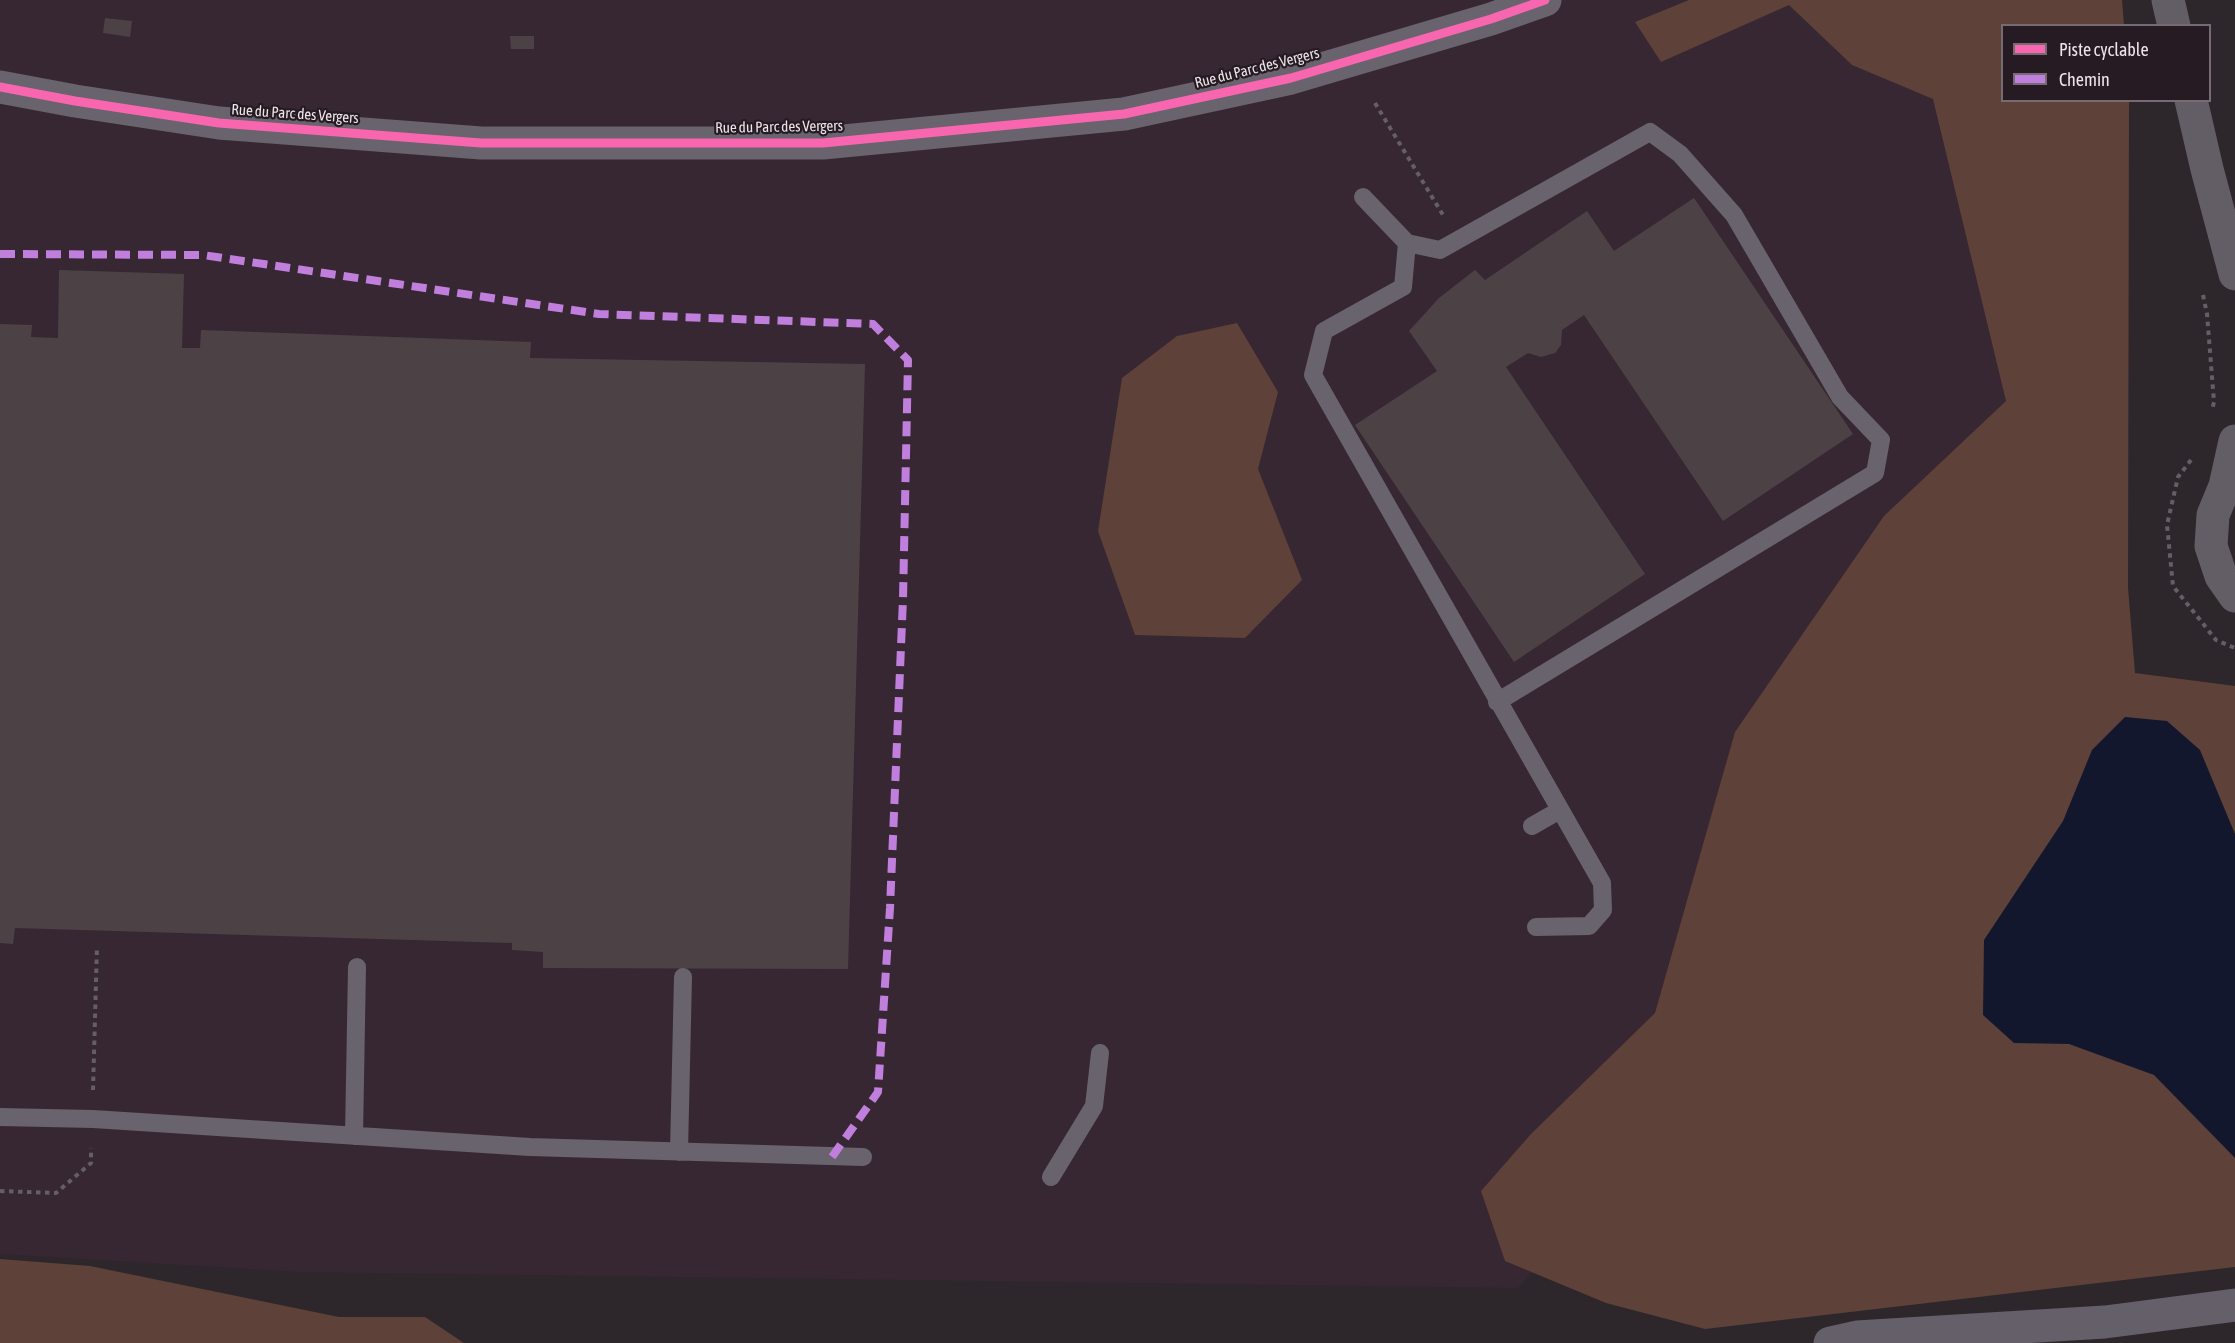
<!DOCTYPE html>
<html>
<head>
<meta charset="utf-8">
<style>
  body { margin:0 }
  #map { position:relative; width:2235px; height:1343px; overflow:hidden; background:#2d272c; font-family:"Asap Condensed",sans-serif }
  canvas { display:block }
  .legend { position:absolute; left:2001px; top:24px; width:210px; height:78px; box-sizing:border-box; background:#261b23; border:2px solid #766b73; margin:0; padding:8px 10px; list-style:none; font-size:18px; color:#ede4ea }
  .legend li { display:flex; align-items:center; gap:12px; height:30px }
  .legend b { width:30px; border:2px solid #766b73 }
</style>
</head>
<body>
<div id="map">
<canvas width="2235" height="1343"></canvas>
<ul class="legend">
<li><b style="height:8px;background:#f766af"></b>Piste cyclable</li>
<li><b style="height:8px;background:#c07fdc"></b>Chemin</li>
</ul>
</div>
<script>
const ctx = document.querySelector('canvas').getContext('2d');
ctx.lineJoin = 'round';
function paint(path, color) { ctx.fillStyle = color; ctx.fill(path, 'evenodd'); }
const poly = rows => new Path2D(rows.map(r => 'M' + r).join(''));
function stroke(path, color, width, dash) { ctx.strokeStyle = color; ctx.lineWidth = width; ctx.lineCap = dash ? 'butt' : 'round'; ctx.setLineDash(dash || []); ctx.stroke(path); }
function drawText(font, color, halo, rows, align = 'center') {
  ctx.font = font + ' "Asap Condensed",sans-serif'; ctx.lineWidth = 4.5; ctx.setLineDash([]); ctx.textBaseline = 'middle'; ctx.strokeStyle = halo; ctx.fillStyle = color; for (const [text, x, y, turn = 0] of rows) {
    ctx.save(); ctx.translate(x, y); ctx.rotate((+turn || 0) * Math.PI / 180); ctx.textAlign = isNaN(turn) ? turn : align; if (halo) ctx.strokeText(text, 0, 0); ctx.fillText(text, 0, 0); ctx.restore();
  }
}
const built = poly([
  [0,0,1910,0,2002,100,2063,457,1714,1067,1518,1288,301,1272,0,1254]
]);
const forest = poly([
  [1689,0,2122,0,2124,25,2002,26,2002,100,2129,101,2128,588,2135,673,2235,686,2235,1267,1705,1329,1606,1303,1505,1261,1481,1191,1531,1134,1655,1013,1735,732,1884,516,2006,401,1933,99,1852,65,1789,5,1661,62,1635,22],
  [1237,323,1278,392,1258,469,1302,580,1245,638,1135,635,1098,531,1122,378,1177,336],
  [0,1259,90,1266,339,1317,425,1317,464,1343,0,1343]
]);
const water = poly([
  [2125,717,2167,721,2200,750,2235,834,2235,1158,2154,1075,2069,1044,2014,1043,1983,1015,1984,940,2063,821,2092,750]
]);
const building = poly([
  [105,18,132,21,130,37,103,33],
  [510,36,534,36,534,49,511,49],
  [1694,198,1853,434,1723,521,1584,315,1562,330,1561,345,1555,353,1541,357,1528,353,1506,367,1645,574,1514,662,1355,425,1437,371,1409,331,1439,298,1475,270,1485,280,1587,211,1614,251],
  [59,270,184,274,182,348,200,348,201,330,531,342,530,358,865,364,848,969,543,968,543,952,512,950,512,943,15,928,13,944,0,943,0,324,32,325,31,337,58,338]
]);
const path = poly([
  [1375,103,1443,215],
  [2203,295,2207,314,2214,402,2212,410],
  [2191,460,2178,477,2167,525,2173,586,2216,640,2235,648],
  [93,1090,97,946],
  [0,1191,56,1193,91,1163,91,1148]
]);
const lane = poly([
  [1363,197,1407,243,1440,250,1650,132,1680,154,1734,215,1840,397,1881,440,1875,473,1497,702],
  [1407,243,1403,287,1324,331,1313,375,1602,883,1603,910,1589,926,1536,927],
  [1532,826,1560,810],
  [0,1117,93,1119,530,1147,863,1157],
  [354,1136,357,967],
  [679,1152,683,977],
  [1051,1177,1094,1106,1100,1053]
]);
const street = poly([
  [0,87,75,101,219,123,481,143,823,143,1124,114,1291,78,1491,19,1545,0]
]);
const secondary = poly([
  [2168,0,2174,26],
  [2191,100,2207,169,2235,274],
  [2235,474,2225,486,2213,515,2211,546,2221,576,2235,596],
  [2225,486,2235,441]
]);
const highway = poly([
  [1830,1343,1857,1337,2105,1322,2235,1305]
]);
const quiet = poly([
  [0,254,203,255,599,314,873,324,908,360,903,599,890,908,878,1092,832,1157]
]);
const cycleway = poly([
  [0,87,75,101,219,123,481,143,823,143,1124,114,1291,78,1491,19,1545,0]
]);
const streetNames = [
  ["Rue du Parc des Vergers",1257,68,-14],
  ["Rue du Parc des Vergers",295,114,4],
  ["Rue du Parc des Vergers",779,127,-1]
];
paint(built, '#372733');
paint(forest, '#5e4138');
paint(water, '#13172e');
paint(building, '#4c4246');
stroke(path, '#645f66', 4, [4.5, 4.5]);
stroke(lane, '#68636d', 18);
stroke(street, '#68636d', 33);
stroke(secondary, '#635d66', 33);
stroke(highway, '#645f68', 33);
stroke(quiet, '#c07fdc', 8, [15, 8]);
stroke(cycleway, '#f766af', 9);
drawText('15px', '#ede4ea', '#261b23', streetNames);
</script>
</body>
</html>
